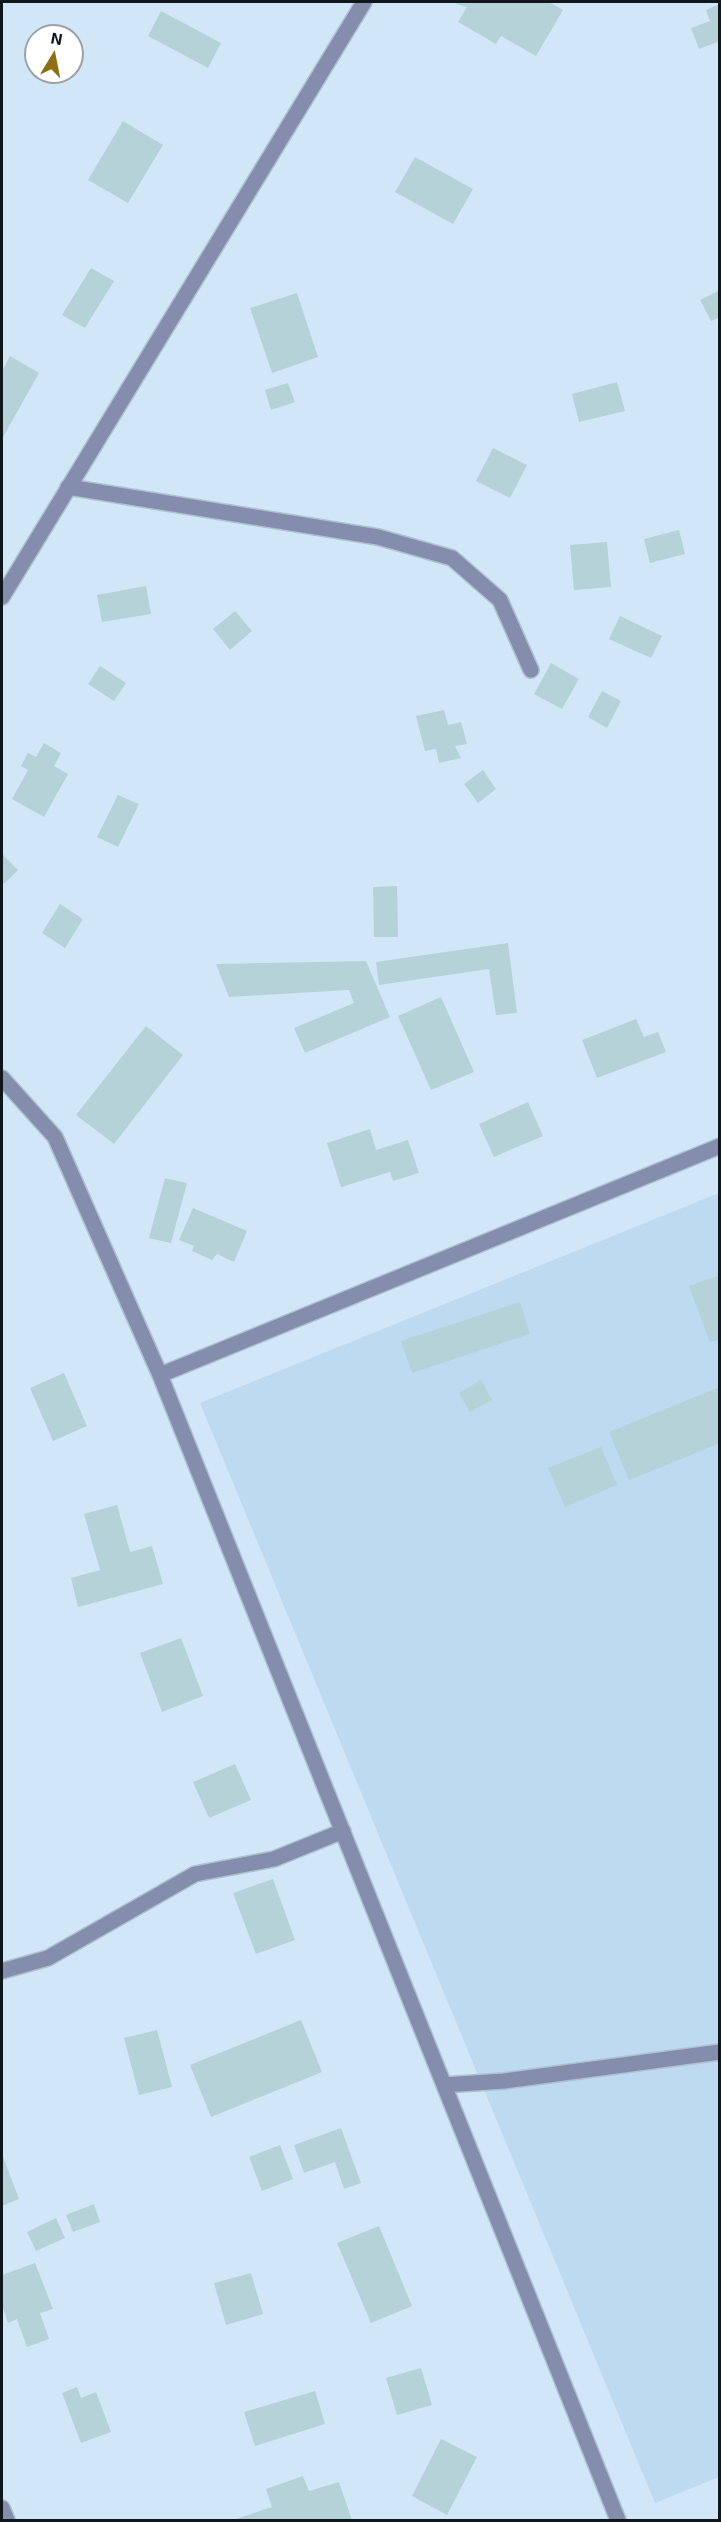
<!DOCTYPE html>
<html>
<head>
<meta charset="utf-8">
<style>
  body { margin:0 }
  #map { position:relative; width:721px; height:2522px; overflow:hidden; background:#d1e7f8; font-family:"Exo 2",sans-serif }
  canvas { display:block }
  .frame { position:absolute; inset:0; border:3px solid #0f161c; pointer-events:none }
  .north { position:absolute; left:24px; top:24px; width:60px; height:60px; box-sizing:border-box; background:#fff; border:2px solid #9fa2a4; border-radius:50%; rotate:10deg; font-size:16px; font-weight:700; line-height:24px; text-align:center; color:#0f161c }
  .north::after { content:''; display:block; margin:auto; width:21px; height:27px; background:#8f6f14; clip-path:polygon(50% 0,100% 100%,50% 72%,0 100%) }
</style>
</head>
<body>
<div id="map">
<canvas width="721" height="2522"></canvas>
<div class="frame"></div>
<div class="north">N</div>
</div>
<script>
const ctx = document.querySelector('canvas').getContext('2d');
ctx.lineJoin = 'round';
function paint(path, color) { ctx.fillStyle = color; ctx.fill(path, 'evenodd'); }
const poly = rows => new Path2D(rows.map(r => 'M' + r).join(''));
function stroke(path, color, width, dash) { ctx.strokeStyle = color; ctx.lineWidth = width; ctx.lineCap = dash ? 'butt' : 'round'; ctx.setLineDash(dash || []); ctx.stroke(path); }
const built = poly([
  [719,1193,719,2477,655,2503,200,1403]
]);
const building = poly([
  [457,2,549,2,563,10,536,56,501,36,496,44,458,22,467,7,456,4],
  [720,4,720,41,699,49,691,28,710,21,706,10],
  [161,11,221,43,208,68,148,36],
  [123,121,163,145,128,203,88,180],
  [415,157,473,189,453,224,395,192],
  [91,268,114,281,85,328,62,315],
  [720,290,720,317,711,321,700,300],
  [297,293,318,357,272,373,250,308],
  [10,356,39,373,2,439,2,371],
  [617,382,625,411,579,422,572,394],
  [288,383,295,402,271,410,265,390],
  [493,448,527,465,510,498,476,481],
  [679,530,685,554,650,563,644,539],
  [607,542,611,587,574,590,570,545],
  [146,586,151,614,102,622,97,595],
  [235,611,252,631,230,650,213,629],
  [620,616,662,636,651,658,609,639],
  [551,663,579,679,562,709,534,694],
  [100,666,126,683,114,701,88,684],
  [602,691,621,701,607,728,588,717],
  [444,710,448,725,461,722,467,744,455,746,461,758,439,763,436,749,425,751,416,716],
  [44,743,61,753,54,766,68,774,44,817,12,799,28,770,21,766,28,753,36,757],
  [483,770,496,789,478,803,464,784],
  [118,795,139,804,118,847,97,837],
  [2,854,18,870,4,884,2,881],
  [397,886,398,937,374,937,373,887],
  [60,904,83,919,65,948,42,933],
  [508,943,517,1013,496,1015,489,969,379,985,376,962],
  [366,961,390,1017,305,1053,294,1028,354,1003,349,990,229,997,216,964],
  [441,997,474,1072,431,1090,398,1016],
  [636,1019,644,1037,658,1032,666,1052,597,1078,582,1040],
  [146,1026,183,1055,114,1144,76,1115],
  [528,1102,543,1136,494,1157,479,1124],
  [370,1129,376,1150,408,1140,419,1173,393,1181,390,1172,341,1187,327,1143],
  [165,1178,187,1183,171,1243,149,1238],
  [193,1208,247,1231,234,1262,217,1254,212,1260,192,1251,194,1246,179,1240],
  [720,1275,720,1339,710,1342,689,1286],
  [520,1302,530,1334,412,1373,401,1341],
  [64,1373,87,1426,53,1441,30,1388],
  [481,1380,492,1400,470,1412,459,1393],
  [720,1387,720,1443,629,1480,609,1432],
  [601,1447,617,1485,565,1507,548,1468],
  [117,1505,130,1552,152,1546,163,1584,78,1607,71,1578,100,1570,84,1514],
  [181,1638,203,1696,162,1712,140,1653],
  [235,1764,251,1800,209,1818,193,1782],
  [273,1879,295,1940,256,1954,233,1893],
  [301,2020,322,2072,211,2117,190,2065],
  [157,2030,172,2087,139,2095,124,2038],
  [341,2128,361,2183,344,2189,335,2162,304,2173,294,2145],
  [280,2145,293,2179,262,2191,249,2157],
  [2,2154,19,2199,2,2206],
  [94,2204,100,2222,73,2232,66,2215],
  [56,2218,65,2238,36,2251,27,2232],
  [379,2226,412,2306,371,2323,337,2243],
  [35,2263,53,2309,40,2313,49,2339,27,2347,17,2319,8,2323,2,2305,2,2275],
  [251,2273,263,2314,226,2325,214,2283],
  [421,2368,432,2405,397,2415,386,2378],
  [77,2387,81,2398,96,2392,111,2432,81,2443,62,2393],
  [315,2391,325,2424,255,2446,244,2412],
  [441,2439,477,2457,447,2515,412,2496],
  [303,2476,309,2491,339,2482,352,2520,233,2520,272,2507,266,2489]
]);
const minor = poly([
  [68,487,378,537,452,558,500,600,531,670],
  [2,597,364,2],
  [2,1078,55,1137,160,1375,618,2520],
  [160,1375,720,1146],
  [2,1971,48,1958,195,1874,274,1859,343,1831],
  [444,2085,504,2081,720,2052],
  [2,2508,7,2520]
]);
paint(built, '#bddaf0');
paint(building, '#b4d2d8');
stroke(minor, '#aec1d0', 18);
stroke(minor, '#848dac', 15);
</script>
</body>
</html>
